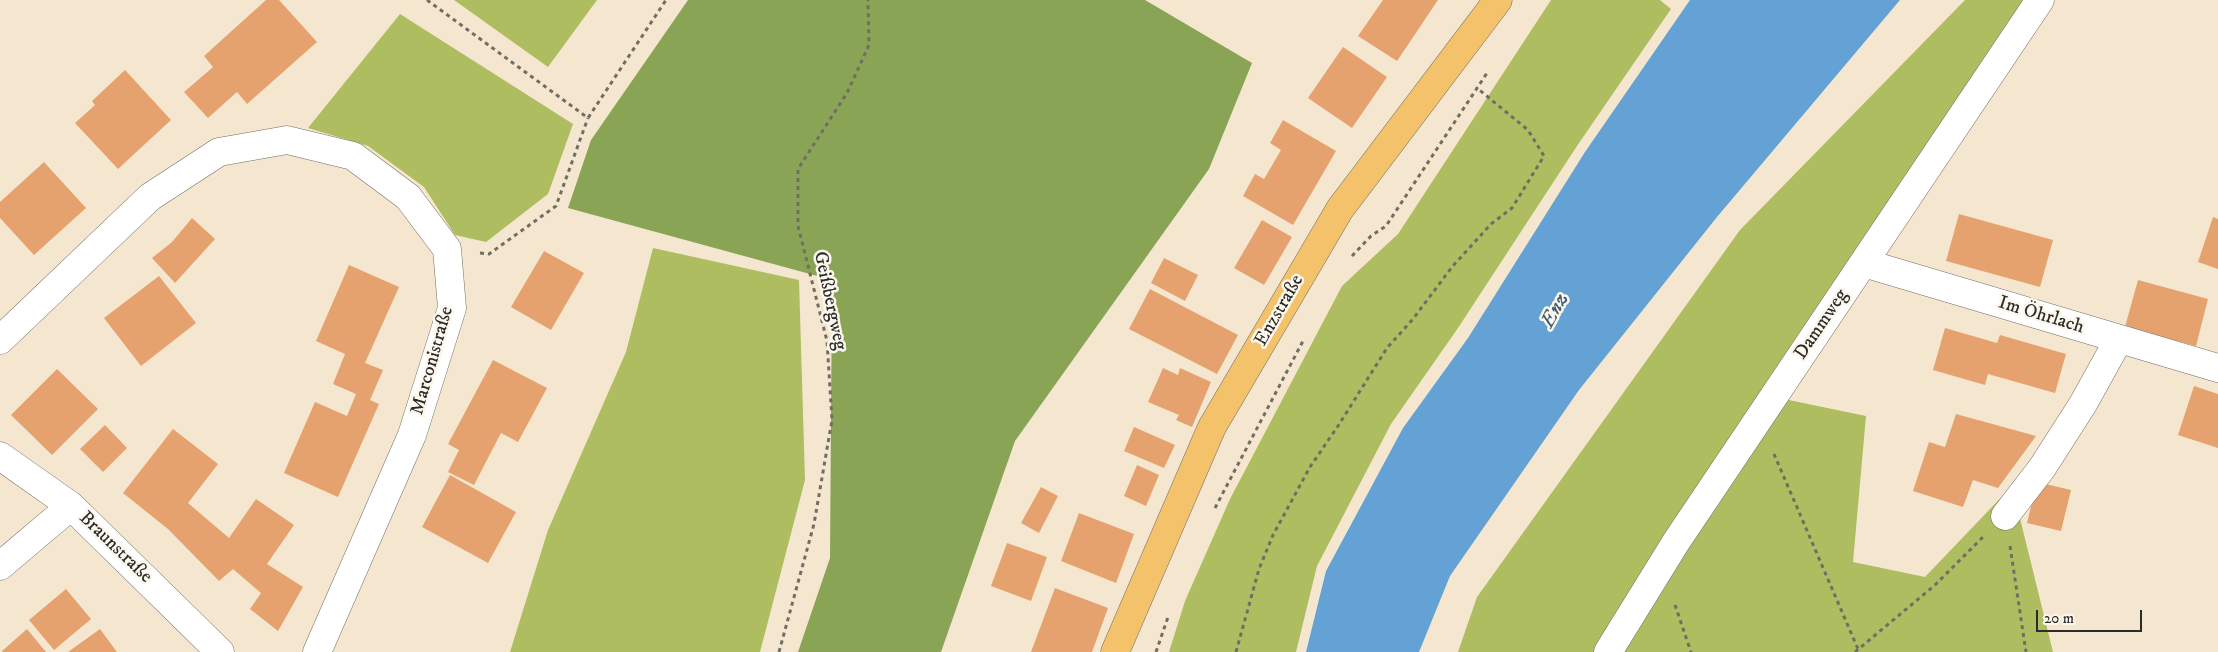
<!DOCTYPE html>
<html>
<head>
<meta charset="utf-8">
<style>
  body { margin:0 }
  #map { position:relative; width:2218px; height:652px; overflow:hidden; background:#f5e7cf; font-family:"IM FELL DW Pica",serif }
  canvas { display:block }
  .scale { position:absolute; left:2036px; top:610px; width:106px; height:22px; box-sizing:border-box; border:2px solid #2b2b2b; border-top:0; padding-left:6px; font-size:15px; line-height:18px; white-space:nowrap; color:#2b2b2b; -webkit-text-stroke:4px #fbf7ec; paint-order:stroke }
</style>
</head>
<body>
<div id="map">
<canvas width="2218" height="652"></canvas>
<div class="scale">20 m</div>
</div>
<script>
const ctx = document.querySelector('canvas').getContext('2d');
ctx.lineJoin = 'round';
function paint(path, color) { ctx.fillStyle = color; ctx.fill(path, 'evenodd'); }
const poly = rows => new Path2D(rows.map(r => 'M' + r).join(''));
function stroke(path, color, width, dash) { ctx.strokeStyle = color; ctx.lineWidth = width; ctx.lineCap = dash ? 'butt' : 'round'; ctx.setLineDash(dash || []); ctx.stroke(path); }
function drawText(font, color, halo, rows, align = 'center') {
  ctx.font = font + ' "IM FELL DW Pica",serif'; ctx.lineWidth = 5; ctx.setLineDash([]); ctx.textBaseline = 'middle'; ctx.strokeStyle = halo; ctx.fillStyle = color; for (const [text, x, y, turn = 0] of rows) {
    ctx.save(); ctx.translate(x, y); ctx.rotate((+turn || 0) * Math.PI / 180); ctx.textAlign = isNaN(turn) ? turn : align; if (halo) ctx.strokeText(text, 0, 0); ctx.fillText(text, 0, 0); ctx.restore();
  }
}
const green = poly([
  [454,0,597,0,548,67],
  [1551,0,1660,0,1671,9,1577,146,1458,328,1391,424,1317,566,1296,652,1169,652,1185,601,1230,499,1342,286,1398,234],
  [1965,0,2033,0,1779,398,1866,416,1853,562,1925,577,2012,486,2053,652,1458,652,1477,597,1740,230],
  [400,14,573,124,548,194,486,242,455,235,424,187,368,146,308,128],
  [653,248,799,280,805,480,760,652,510,652,548,530,626,352]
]);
const forest = poly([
  [688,0,1145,0,1252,63,1209,169,1015,441,941,652,798,652,830,558,832,280,568,208,591,140]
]);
const water = poly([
  [1690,0,1900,0,1717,217,1579,390,1450,576,1419,652,1306,652,1326,571,1403,428,1468,338,1585,152]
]);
const building = poly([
  [266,0,279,0,317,42,247,104,237,92,208,118,184,92,213,67,204,56],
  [1383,0,1438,0,1397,61,1358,36],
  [1343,47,1387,77,1352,128,1308,98],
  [125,70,171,120,118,169,75,123,95,105,92,101],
  [1283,120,1336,151,1293,225,1243,196,1255,174,1264,179,1281,150,1270,143],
  [44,162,86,208,34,255,0,218,0,202],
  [1959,214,2053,240,2040,287,1946,261],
  [2213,217,2218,219,2218,269,2198,262],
  [192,218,215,239,175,283,152,258,172,242],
  [1262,220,1292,237,1264,285,1234,268],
  [544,251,584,273,551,330,511,307],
  [1164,258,1198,275,1185,301,1151,283],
  [349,265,399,287,365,363,383,370,370,400,379,404,338,497,284,473,315,402,347,416,356,394,333,384,345,354,316,341],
  [159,276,196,323,141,366,104,318],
  [2138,280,2208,299,2196,346,2125,327],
  [1150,289,1238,335,1217,374,1129,329],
  [1945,328,1997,343,2000,335,2066,354,2055,393,1988,374,1985,385,1933,370],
  [493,360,547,388,518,442,501,433,474,485,448,472,459,450,448,444],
  [1163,368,1178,375,1180,368,1211,382,1192,427,1176,420,1179,415,1148,402],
  [57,369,98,409,52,455,11,415],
  [2194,386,2218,394,2218,448,2178,435],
  [1956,414,2036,436,1998,488,1973,480,1963,507,1913,491,1929,442,1945,447],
  [105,425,127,448,103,472,80,449],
  [1134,427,1175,445,1164,468,1124,451],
  [173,429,218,464,188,503,229,538,256,499,294,525,267,564,303,587,278,631,250,609,261,593,233,569,219,581,168,529,123,493],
  [1137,465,1159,475,1146,506,1124,496],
  [450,475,516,512,488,563,422,527],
  [2037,482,2071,490,2061,531,2027,523],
  [1041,487,1058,496,1039,533,1021,523],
  [1079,513,1134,534,1116,583,1061,561],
  [1007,543,1047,557,1031,601,991,586],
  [1055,588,1108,608,1092,652,1031,652],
  [66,589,91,619,54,650,29,620],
  [27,629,46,652,3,652,2,651],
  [100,629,117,652,68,652]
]);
const path = poly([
  [427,0,588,118,666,0],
  [480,253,489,254,556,206,588,118],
  [1352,256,1371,236,1386,226,1487,73],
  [1774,454,1858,649],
  [1215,508,1303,341],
  [2010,546,2026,652],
  [1675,605,1691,652],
  [779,652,814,524,832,420,827,341,798,226,798,169,847,93,869,45,868,0],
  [1156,652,1168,617],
  [1236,652,1259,569,1273,535,1310,467,1338,426,1387,348,1413,319,1452,267,1491,224,1512,208,1544,156,1528,130,1477,88],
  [1855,652,1935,585,1983,537]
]);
const minor = poly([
  [1864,263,2218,368],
  [0,340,150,197,219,152,287,140,353,156,408,197,447,249,452,308,412,435,317,652],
  [0,456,71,506,220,652],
  [2005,516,2042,468,2083,404,2119,339],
  [0,566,71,506],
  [1608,652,1676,542,2040,0]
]);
const major = poly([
  [1115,652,1212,427,1340,209,1498,0]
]);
const streetNames = [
  ["Geißbergweg",829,301,78],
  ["Enzstraße",1280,311,-60],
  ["Im Öhrlach",2041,316,17],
  ["Dammweg",1822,325,-56],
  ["Marconistraße",433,361,-74],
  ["Braunstraße",115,548,44]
];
const waterNames = [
  ["Enz",1556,311,-61]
];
paint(green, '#aebd60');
paint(forest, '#8aa456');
paint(water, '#64a1d5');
paint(building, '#e5a26e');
stroke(minor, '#726d64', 29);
stroke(major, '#726d64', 29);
stroke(path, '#726d64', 3, [4, 4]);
stroke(minor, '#fff', 28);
stroke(major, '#f3c26a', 28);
drawText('19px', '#2b2b2b', '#fbf7ec', streetNames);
drawText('italic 20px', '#425a6f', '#fbf7ec', waterNames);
</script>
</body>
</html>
